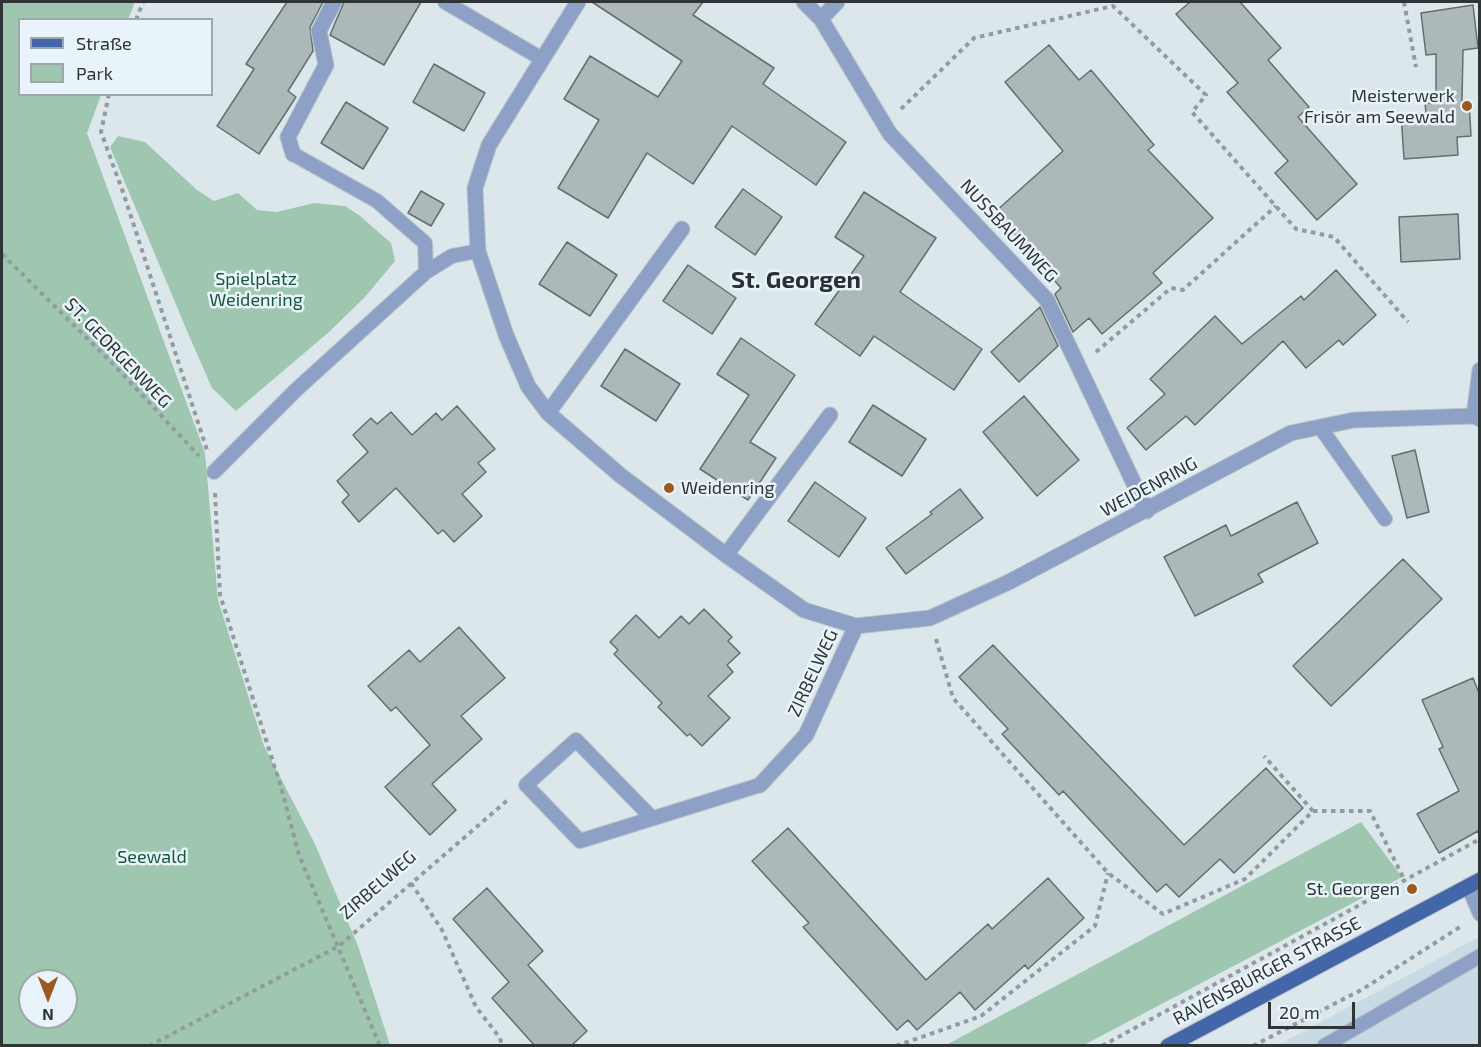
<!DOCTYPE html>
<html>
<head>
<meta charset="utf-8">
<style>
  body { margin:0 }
  #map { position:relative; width:1481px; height:1047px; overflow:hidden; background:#dce7ec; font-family:"Exo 2",sans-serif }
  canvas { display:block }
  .frame { position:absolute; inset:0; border:3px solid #2f3436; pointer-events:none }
  .legend { position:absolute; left:18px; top:18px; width:195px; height:78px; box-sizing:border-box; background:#e9f4fa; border:2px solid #9fa7ac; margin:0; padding:8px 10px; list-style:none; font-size:18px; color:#2f3436 }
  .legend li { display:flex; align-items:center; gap:12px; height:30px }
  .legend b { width:30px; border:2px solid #9fa7ac }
  .north { position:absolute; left:18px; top:969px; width:60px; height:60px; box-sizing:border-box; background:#e9f4fa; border:2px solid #9fa7ac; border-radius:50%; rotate:180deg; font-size:16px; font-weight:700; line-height:24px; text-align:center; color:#2f3436 }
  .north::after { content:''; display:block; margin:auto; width:21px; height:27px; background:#995923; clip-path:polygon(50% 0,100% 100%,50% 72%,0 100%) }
  .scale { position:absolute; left:1268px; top:1002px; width:87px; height:27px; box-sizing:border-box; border:3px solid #2f3436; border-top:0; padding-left:8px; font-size:18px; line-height:21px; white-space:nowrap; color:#2f3436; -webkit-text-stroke:4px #e9f4fa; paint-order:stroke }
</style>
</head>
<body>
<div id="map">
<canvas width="1481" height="1047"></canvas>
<div class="frame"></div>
<ul class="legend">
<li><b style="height:8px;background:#4366a8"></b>Straße</li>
<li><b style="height:16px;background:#9fc6af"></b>Park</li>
</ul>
<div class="north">N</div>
<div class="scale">20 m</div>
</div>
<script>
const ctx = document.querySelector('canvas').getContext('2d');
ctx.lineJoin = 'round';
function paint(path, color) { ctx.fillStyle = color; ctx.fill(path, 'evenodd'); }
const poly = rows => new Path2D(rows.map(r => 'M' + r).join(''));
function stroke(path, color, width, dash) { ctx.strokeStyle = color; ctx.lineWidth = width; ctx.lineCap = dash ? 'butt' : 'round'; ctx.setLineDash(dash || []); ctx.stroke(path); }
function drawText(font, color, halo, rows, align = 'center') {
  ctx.font = font + ' "Exo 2",sans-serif'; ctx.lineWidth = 5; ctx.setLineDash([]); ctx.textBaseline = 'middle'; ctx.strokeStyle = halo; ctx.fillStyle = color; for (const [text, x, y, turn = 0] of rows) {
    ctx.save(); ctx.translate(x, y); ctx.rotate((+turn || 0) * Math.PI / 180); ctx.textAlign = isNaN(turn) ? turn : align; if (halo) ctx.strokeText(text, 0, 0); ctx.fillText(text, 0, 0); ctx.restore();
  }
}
const built = poly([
  [1479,937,1479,1045,1278,1045]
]);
const green = poly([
  [2,2,135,2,128,19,20,20,20,94,101,95,87,133,205,453,218,600,264,746,315,844,358,946,390,1045,2,1045],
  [30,981,66,981,66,1017,30,1017],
  [118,136,145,142,197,190,214,201,238,193,257,210,277,212,314,203,345,206,359,215,391,243,395,261,365,297,329,332,236,411,212,388,190,338,110,147],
  [1361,822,1402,877,1084,1045,946,1045]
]);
const building = poly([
  [287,2,323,2,310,27,313,51,288,91,296,97,259,154,217,126,254,69,246,64,287,2],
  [344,2,421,2,384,65,330,35,344,2],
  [592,2,703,2,693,15,774,68,763,84,846,142,816,185,732,126,693,184,647,153,608,218,558,188,599,120,564,99,590,56,658,97,682,61,592,2],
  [1190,2,1240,2,1281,48,1268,60,1309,107,1298,117,1357,184,1317,220,1275,173,1288,161,1227,92,1238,83,1176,14,1190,2],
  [1473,5,1478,48,1463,50,1462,101,1469,101,1471,136,1457,137,1458,155,1404,159,1401,114,1426,113,1425,103,1436,103,1436,54,1426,55,1421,13,1473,5],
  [1049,45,1079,80,1091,70,1154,145,1148,150,1213,218,1153,273,1162,283,1102,334,1089,318,1073,332,1055,294,1061,288,995,212,1063,151,1005,82,1049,45],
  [434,64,485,93,464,131,413,102,434,64],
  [346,102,388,128,363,169,321,143,346,102],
  [743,189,782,217,755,255,715,227,743,189],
  [421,191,444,204,431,226,408,213,421,191],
  [864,192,936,238,900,292,982,349,954,390,874,336,860,356,815,324,864,256,835,237,864,192],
  [1458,214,1460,259,1401,262,1399,217,1458,214],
  [567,242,617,275,590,316,539,284,567,242],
  [688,265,736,298,712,334,663,301,688,265],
  [1336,270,1376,315,1343,345,1339,340,1306,368,1283,341,1195,425,1186,416,1146,450,1127,428,1165,394,1150,379,1215,316,1242,344,1301,296,1304,300,1336,270],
  [1040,307,1058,346,1019,382,991,352,1040,307],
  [741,338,795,375,750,442,776,458,748,500,700,469,749,395,717,374,741,338],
  [625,349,680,384,656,421,601,386,625,349],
  [1024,396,1079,460,1037,496,983,432,1024,396],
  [873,405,926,439,902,476,849,442,873,405],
  [457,406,495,449,478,463,486,472,462,494,482,516,454,542,443,530,438,534,396,488,359,522,342,502,349,495,337,481,368,452,353,435,371,418,377,424,391,412,412,435,436,413,442,420,457,406],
  [1415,450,1429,512,1407,518,1392,456,1415,450],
  [815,482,866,518,839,557,788,521,815,482],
  [960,489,983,518,906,574,886,548,932,514,930,512,960,489],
  [1297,502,1318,543,1258,574,1263,582,1195,616,1164,557,1226,525,1231,536,1297,502],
  [1403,559,1442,599,1331,706,1293,666,1403,559],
  [704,609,732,637,728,641,740,653,727,665,733,672,708,696,730,718,702,746,690,734,687,736,658,707,662,703,614,654,618,650,610,642,636,615,659,638,681,616,689,624,704,609],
  [459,627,505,678,461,716,482,739,432,784,456,810,430,835,385,787,430,745,396,707,391,711,368,686,409,650,420,662,459,627],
  [993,645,1184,845,1266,768,1303,808,1234,873,1220,859,1179,897,1166,884,1157,892,1063,791,1059,795,1002,734,1008,729,959,677,993,645],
  [1473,678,1479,693,1479,835,1478,831,1439,853,1417,814,1459,791,1439,749,1443,747,1422,700,1473,678],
  [788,828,926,980,988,924,992,929,1048,878,1084,918,1028,969,1025,965,975,1010,960,992,917,1030,908,1020,897,1030,803,927,809,923,752,861,788,828],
  [487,888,543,951,528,965,587,1031,571,1046,535,1046,492,998,509,982,453,919,487,888]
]);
const path = poly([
  [1404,2,1416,67],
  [136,20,143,2],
  [109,94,101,132,124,195,207,450],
  [901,109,974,38,1113,6,1206,95,1192,112,1296,229,1334,237,1408,322],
  [2,254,114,365,199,456],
  [1096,352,1171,288,1183,290,1276,206],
  [215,493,220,595,281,787,299,855,380,1046],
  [936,639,953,698,1108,873,1163,914,1245,879,1313,811,1264,756],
  [1313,811,1370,811,1404,879],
  [411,883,442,930,476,1007,500,1038,502,1046],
  [149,1046,339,946,510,798],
  [896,1046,981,1016,1095,926,1108,873],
  [1102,1046,1480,839],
  [1253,1046,1363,989,1463,925]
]);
const lane = poly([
  [445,2,542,59],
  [293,154,377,201,425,243,426,272],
  [1320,427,1385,519],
  [214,472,297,389,426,272,452,256,478,251],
  [651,817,576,740,526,785,580,841,760,785],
  [1468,886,1480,914],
  [1324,1046,1480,956]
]);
const street = poly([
  [578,2,489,145,475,188,478,251,506,335,528,386,548,413,620,475,726,555,804,610,856,626,930,618,1009,582,1291,433,1354,420,1474,416,1480,419],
  [804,2,821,19,890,134,1047,300,1147,511],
  [821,19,837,2],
  [293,154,288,137,326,65,319,31,334,2],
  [548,413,682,229],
  [1474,416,1480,370],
  [726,555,830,415],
  [760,785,806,735,856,626]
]);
const primary = poly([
  [1168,1046,1480,880]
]);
const markers = [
  [1467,106,6,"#995923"],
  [669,488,6,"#995923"],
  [1412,889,6,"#995923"]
];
const poiNames = [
  ["Meisterwerk",1455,96],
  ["Frisör am Seewald",1455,117],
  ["Weidenring",681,488,"left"],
  ["St. Georgen",1400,889]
];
const streetNames = [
  ["NUSSBAUMWEG",1009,231,47],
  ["ST. GEORGENWEG",118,353,46],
  ["WEIDENRING",1149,487,-28],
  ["ZIRBELWEG",813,673,-65],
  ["ZIRBELWEG",378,885,-41],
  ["RAVENSBURGER STRASSE",1267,971,-28]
];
const parkNames = [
  ["Spielplatz",256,279],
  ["Weidenring",256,300],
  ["Seewald",152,857]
];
const districtNames = [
  ["St. Georgen",796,280]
];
paint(built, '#c8dae3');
paint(green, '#9fc6af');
paint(building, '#adb9b8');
stroke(building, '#636f6e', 1.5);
stroke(lane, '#b9c3c8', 16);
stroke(street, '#b9c3c8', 17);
stroke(primary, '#b9c3c8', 17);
stroke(path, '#929b9f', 4, [4.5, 4.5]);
stroke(lane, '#8da1c7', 14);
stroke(street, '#8da1c7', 15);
stroke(primary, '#4366a8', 15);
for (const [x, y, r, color] of markers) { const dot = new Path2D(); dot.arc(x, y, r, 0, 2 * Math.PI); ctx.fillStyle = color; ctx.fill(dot); stroke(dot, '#e9f4fa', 2); }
drawText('18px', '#2f3436', '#e9f4fa', poiNames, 'right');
drawText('18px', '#2f3436', '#e9f4fa', streetNames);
drawText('18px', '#16573a', '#e9f4fa', parkNames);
drawText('bold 24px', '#283135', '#e9f4fa', districtNames);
</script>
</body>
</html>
